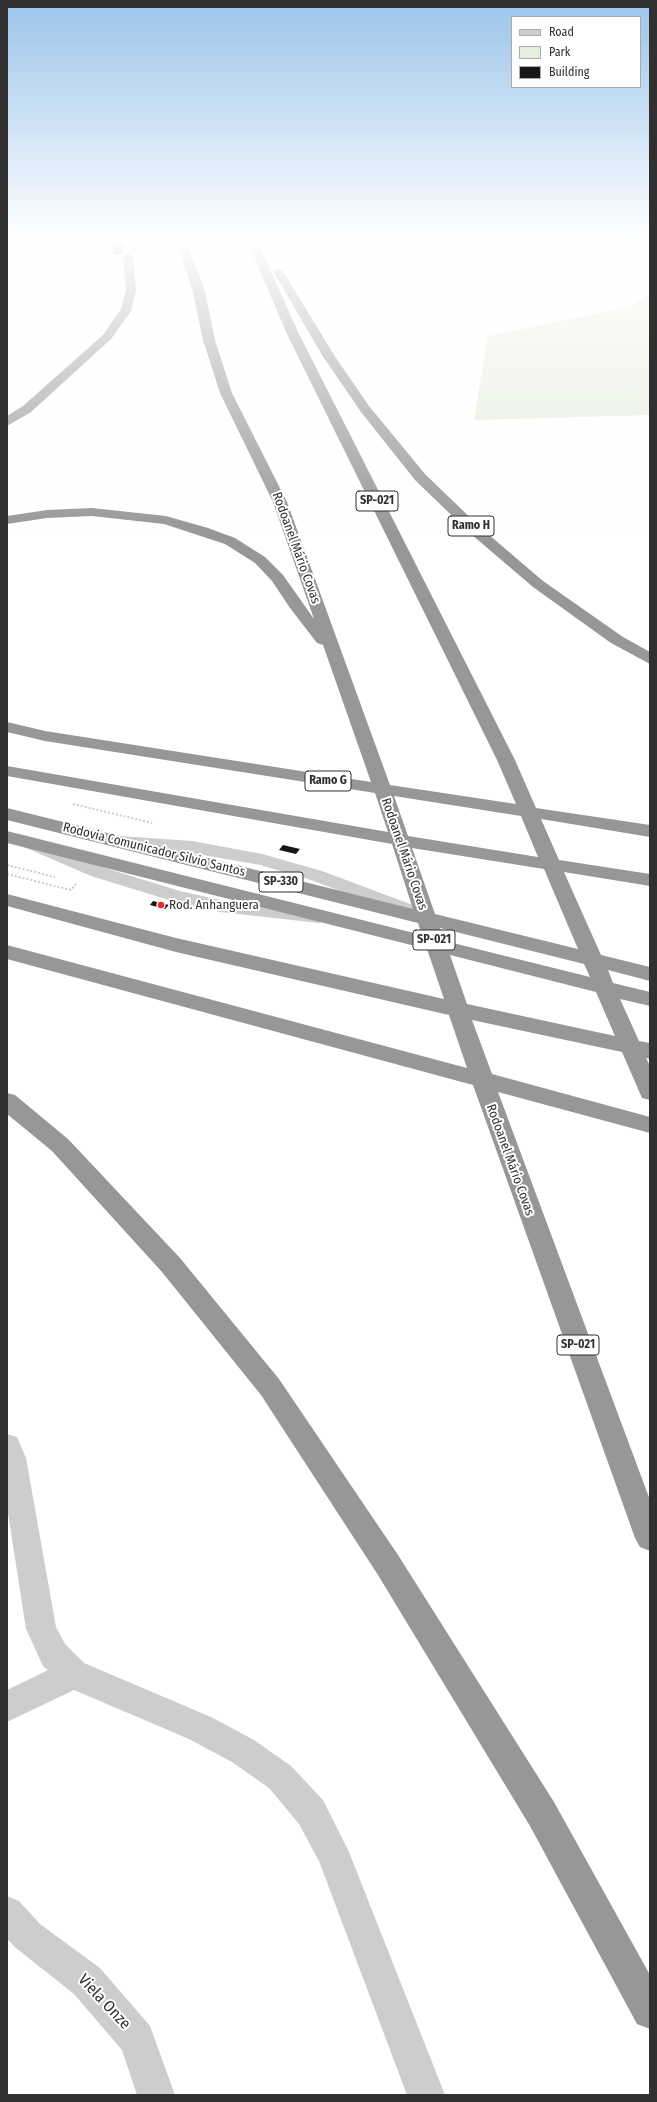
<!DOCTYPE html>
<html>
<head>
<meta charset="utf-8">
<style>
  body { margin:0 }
  #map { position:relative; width:657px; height:2102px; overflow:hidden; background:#fff; font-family:"Fira Sans Condensed",sans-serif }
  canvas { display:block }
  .frame { position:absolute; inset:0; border:8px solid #303030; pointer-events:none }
  .legend { position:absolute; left:511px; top:16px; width:130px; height:72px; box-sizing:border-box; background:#fff; border:1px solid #acacac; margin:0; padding:5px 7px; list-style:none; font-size:12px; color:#303030 }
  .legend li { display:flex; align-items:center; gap:8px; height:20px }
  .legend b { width:20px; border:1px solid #acacac }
</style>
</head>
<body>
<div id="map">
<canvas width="657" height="2102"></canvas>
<div class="frame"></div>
<ul class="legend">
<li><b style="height:5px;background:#cdcdcd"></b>Road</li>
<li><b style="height:11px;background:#e5eddd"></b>Park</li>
<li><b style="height:11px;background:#171717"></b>Building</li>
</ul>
</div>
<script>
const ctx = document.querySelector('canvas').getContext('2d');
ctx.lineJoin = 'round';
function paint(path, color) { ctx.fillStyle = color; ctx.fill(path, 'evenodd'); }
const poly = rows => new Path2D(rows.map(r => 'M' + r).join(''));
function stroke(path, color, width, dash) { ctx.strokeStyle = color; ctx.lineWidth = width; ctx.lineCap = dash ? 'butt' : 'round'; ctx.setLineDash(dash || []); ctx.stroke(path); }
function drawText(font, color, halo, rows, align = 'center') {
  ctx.font = font + ' "Fira Sans Condensed",sans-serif'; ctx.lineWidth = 4; ctx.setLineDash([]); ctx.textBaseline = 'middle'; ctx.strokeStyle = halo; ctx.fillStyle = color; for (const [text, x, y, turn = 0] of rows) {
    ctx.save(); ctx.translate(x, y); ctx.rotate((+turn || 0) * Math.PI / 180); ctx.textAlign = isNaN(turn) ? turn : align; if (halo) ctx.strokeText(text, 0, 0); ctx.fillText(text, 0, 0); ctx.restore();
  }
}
const green = poly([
  [7,240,46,240,31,255,7,256],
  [650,294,650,415,474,420,488,336,630,307]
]);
const building = poly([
  [135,243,135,253,113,254,113,244],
  [283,845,300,849,296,854,279,850],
  [153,901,169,905,165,909,150,905]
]);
const highwayTunnel = poly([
  [128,254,129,243]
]);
const path = poly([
  [73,804,152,823],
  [7,865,55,877],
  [7,874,71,890,76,884]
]);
const minor = poly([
  [538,240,553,240,573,246,574,248,569,251,539,242,538,240],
  [120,836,192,841,262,854,322,871,426,910,429,914,426,918,419,920,412,918,308,879,260,865,192,853,113,846,111,842,113,838,120,836],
  [31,837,105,868,180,891,220,900,319,911,326,913,329,917,326,921,319,923,220,912,169,900,91,876,24,847,22,843,24,839,31,837],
  [7,1434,17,1437,26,1458,56,1627,65,1644,84,1663,211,1717,254,1740,291,1766,323,1800,349,1852,445,2095,407,2095,319,1861,299,1824,269,1788,232,1762,189,1739,74,1690,7,1722,7,1690,48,1670,43,1666,26,1629,7,1507,7,1434],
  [7,1896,19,1901,40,1924,100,1968,150,2026,175,2095,137,2095,122,2050,74,1994,16,1948,7,1939,7,1896]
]);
const highway = poly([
  [176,240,186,240,205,292,215,340,232,393,287,502,390,785,516,804,497,760,286,332,247,240,257,240,298,332,515,760,536,808,650,825,650,837,541,819,559,860,650,874,650,886,564,872,601,955,650,967,650,981,608,970,613,983,650,992,650,1006,620,999,639,1041,650,1043,650,1059,646,1058,650,1066,650,1100,642,1098,622,1052,472,1020,492,1074,650,1117,650,1133,498,1092,650,1500,650,1551,640,1547,635,1538,473,1085,7,959,7,945,467,1068,449,1015,176,952,7,906,7,894,176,938,444,999,427,949,7,843,7,831,422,935,418,923,7,820,7,808,413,909,392,844,7,776,7,766,388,832,375,793,45,741,7,732,7,722,45,731,371,782,323,645,317,643,290,608,272,581,255,563,225,544,164,524,92,516,47,518,7,524,7,516,47,510,92,508,166,516,208,528,235,538,265,557,283,575,314,619,273,502,220,393,203,340,193,292,176,240],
  [394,796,521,816,538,857,408,836,394,796],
  [412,848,544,869,578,949,435,914,412,848],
  [440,928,584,964,590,977,445,941,440,928],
  [450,955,596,992,615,1036,467,1004,450,955],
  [128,251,133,254,136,290,131,311,111,339,31,412,7,426,7,416,23,406,103,335,121,309,126,290,123,254,128,251],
  [278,268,283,271,334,355,369,406,425,474,481,528,543,581,623,637,650,652,650,664,611,643,533,587,471,534,415,480,361,412,322,355,273,271,278,268],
  [7,1093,15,1095,68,1139,180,1258,279,1379,398,1555,554,1802,650,1975,650,2029,637,2024,530,1826,378,1575,261,1395,162,1272,52,1151,7,1114,7,1093]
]);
const markers = [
  [161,905,4,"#f0292d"]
];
const shields = [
  [377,501,42],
  [471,526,46],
  [328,781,46],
  [281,882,44],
  [434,940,42],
  [578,1345,42]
];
const shieldNames = [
  ["SP-021",377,501],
  ["Ramo H",471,526],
  ["Ramo G",328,781],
  ["SP-330",281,882],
  ["SP-021",434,940],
  ["SP-021",578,1345]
];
const streetNames = [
  ["Rodoanel Mário Covas",296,548,70],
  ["Rodovia Comunicador Silvio Santos",154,850,14],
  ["Rodoanel Mário Covas",404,854,71],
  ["Rodoanel Mário Covas",510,1160,70]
];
const poiNames = [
  ["Rod. Anhanguera",169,905]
];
const nearStreetnames = [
  ["Viela Onze",104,2002,47]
];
paint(green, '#e5eddd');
paint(building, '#171717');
stroke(highwayTunnel, '#d6d6d6', 12, [12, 6]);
stroke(path, '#cdcdcd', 2, [2, 2]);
paint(minor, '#cdcdcd');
paint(highway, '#979797');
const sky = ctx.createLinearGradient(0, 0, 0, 534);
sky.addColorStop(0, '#9bc4ea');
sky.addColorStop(0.45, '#fff');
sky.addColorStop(1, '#ffffff00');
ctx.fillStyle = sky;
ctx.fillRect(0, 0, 657, 534);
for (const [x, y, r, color] of markers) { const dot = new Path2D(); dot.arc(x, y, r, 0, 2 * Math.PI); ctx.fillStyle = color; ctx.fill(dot); stroke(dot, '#fff', 1.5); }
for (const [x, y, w] of shields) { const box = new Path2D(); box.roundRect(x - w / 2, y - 10, w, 20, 3); ctx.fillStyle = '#fff'; ctx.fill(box); stroke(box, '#303030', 1); }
drawText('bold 12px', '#303030', null, shieldNames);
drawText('13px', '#303030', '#fff', streetNames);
drawText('13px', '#303030', '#fff', poiNames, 'left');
drawText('16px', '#303030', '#fff', nearStreetnames);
</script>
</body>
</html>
